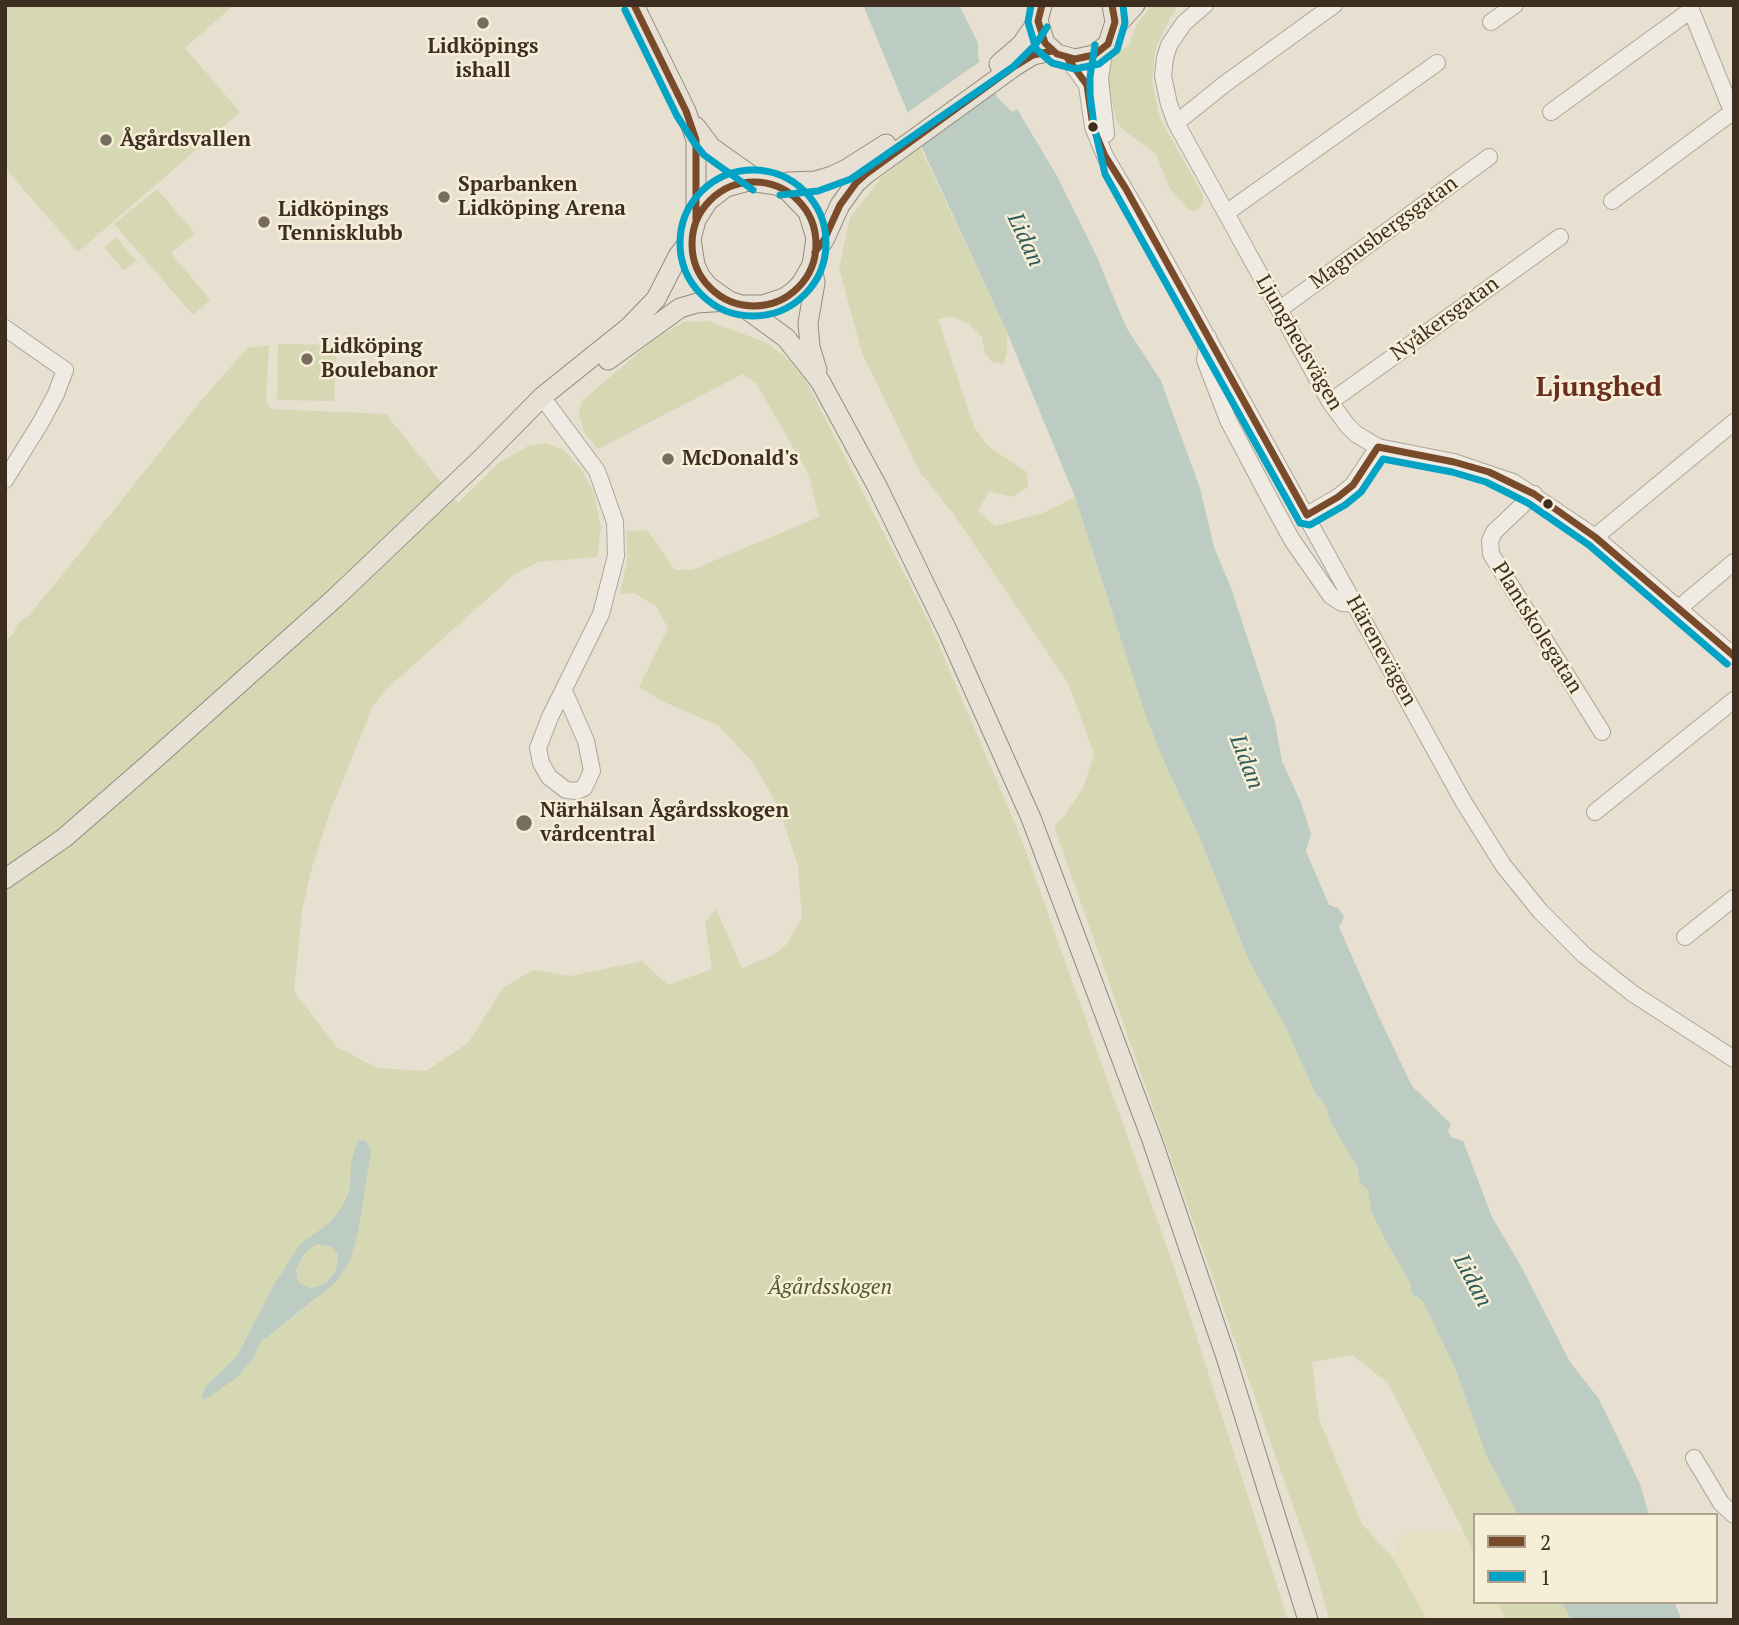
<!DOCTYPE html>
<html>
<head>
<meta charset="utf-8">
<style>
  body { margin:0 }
  #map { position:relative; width:1739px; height:1625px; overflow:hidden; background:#e7e0d1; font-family:"PT Serif",serif }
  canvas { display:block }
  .frame { position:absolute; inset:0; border:7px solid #3d2e20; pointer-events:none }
  .legend { position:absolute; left:1473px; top:1513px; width:245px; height:91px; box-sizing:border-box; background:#f7eed8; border:2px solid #ada18e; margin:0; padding:9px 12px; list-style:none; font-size:21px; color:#3d2e20 }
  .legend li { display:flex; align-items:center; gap:14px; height:35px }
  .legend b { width:35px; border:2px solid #ada18e }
</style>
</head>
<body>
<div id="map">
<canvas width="1739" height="1625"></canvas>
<div class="frame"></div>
<ul class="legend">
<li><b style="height:9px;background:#7a4b2a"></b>2</li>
<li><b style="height:9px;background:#03a3c5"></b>1</li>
</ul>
</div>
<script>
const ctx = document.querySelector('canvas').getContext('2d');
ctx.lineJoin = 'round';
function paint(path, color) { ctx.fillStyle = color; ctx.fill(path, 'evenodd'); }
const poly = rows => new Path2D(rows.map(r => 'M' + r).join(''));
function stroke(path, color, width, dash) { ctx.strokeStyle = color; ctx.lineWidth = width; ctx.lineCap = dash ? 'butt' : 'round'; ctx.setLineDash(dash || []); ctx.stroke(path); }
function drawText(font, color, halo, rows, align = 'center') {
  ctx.font = font + ' "PT Serif",serif'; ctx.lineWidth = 5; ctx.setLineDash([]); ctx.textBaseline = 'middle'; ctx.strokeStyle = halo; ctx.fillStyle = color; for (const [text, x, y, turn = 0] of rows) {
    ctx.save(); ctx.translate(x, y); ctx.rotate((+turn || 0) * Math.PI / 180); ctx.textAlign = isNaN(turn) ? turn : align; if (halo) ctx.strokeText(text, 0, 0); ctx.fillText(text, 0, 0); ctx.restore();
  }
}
const farmland = poly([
  [1411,1530,1465,1534,1475,1554,1475,1602,1497,1602,1506,1620,1427,1620,1393,1558,1397,1539]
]);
const green = poly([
  [5,5,234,5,185,48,240,112,78,252,5,168],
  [1151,5,1178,5,1168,22,1156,47,1152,81,1160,119,1203,195,1203,202,1199,209,1192,211,1186,207,1169,187,1156,154,1122,129,1116,120,1108,85,1109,71,1115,53,1129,46,1135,28],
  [920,147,1007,332,1007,353,1003,364,992,362,985,354,982,337,968,323,952,317,938,319,974,427,989,447,1027,472,1028,487,1013,497,989,491,978,511,995,526,1043,513,1075,497,1146,717,1165,764,1198,834,1248,959,1285,1026,1315,1093,1326,1106,1330,1121,1357,1167,1360,1183,1368,1190,1371,1211,1386,1241,1410,1283,1412,1294,1422,1300,1455,1368,1486,1455,1518,1515,1475,1515,1475,1554,1388,1383,1352,1355,1312,1362,1319,1419,1362,1524,1393,1558,1427,1620,1329,1620,1316,1571,1054,826,1065,815,1084,786,1094,754,1068,683,953,513,921,474,862,353,839,268,850,218,881,178],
  [157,189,195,233,171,253,210,300,193,315,114,224],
  [116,237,136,261,124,271,104,247],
  [709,321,767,343,788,359,806,381,928,620,1020,835,1175,1270,1288,1620,5,1620,5,641,13,634,19,622,29,615,59,579,195,408,247,348,269,345,266,400,271,409,386,414,458,503,499,463,528,446,545,443,564,450,581,469,594,492,601,528,597,557,538,562,515,574,391,685,374,704,331,809,311,871,302,911,294,992,337,1047,377,1068,426,1071,468,1043,503,988,533,970,571,976,642,961,668,985,712,969,705,923,716,909,742,968,773,955,787,944,802,918,798,866,779,808,754,764,719,726,664,702,639,687,668,628,656,606,634,593,620,594,627,561,627,531,647,530,675,570,692,570,819,517,808,473,756,383,743,374,598,449,584,432,579,414,582,401,656,338,684,322],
  [351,1163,350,1261,313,1301,261,1342,252,1360,208,1384,237,1356,273,1286,300,1244,329,1223,342,1207,350,1187],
  [278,344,336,345,334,401,277,400],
  [317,1244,331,1247,338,1254,336,1271,325,1284,311,1288,298,1282,296,1269,305,1253],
  [1497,1602,1562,1602,1571,1620,1506,1620]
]);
const water = poly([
  [863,5,959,5,978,43,978,58,998,98,1012,112,1017,109,1057,176,1097,257,1126,327,1161,381,1200,488,1214,547,1231,588,1275,722,1282,761,1301,803,1311,834,1306,851,1329,905,1338,908,1344,917,1339,927,1378,1015,1412,1086,1451,1124,1448,1131,1451,1137,1463,1141,1492,1217,1522,1268,1570,1362,1599,1399,1640,1484,1649,1515,1518,1515,1486,1455,1455,1368,1422,1300,1412,1294,1410,1283,1386,1241,1371,1211,1368,1190,1360,1183,1357,1167,1330,1121,1326,1106,1315,1093,1285,1026,1248,959,1198,834,1165,764,1146,717,1075,497,1007,332,927,159],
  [358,1140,366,1141,371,1151,358,1232,350,1261,335,1283,261,1342,252,1360,235,1379,203,1401,202,1394,208,1384,237,1356,273,1286,300,1244,329,1223,342,1207,350,1188,351,1163],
  [317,1244,331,1247,338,1254,336,1271,325,1284,311,1288,298,1282,296,1269,305,1253],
  [1562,1602,1674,1602,1682,1620,1571,1620]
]);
const pier = poly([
  [982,60,997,88,917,144,905,114]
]);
const minor = poly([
  [1205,5,1184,23,1169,45,1165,58,1163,76,1169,104,1176,123,1226,213,1330,402,1347,425,1356,434,1378,447,1454,462,1513,482,1595,537,1734,656],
  [1689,5,1734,116],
  [1491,22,1515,5],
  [1105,47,1100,78,1106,134],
  [1068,59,1087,85,1093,127,1105,156,1146,226,1463,801,1503,865,1540,911,1584,955,1632,993,1734,1059],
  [1551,112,1691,10],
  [1176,123,1226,83,1334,5],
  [1612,201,1731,113],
  [1226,213,1437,63],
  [1280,309,1489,157],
  [5,328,65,370,56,394,41,422,5,480],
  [1208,337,1205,360,1228,420,1274,507,1292,540,1331,596,1342,603,1355,604],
  [542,397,597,471,615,522,616,556,601,614,550,717,538,748,541,763,549,777,566,790,576,791,584,788,592,771,586,741,564,691],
  [1330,402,1560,237],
  [1534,494,1494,532,1490,541,1491,554,1602,732],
  [1307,515,1338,497,1353,485,1378,447],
  [1595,537,1734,422],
  [1679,608,1734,562],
  [1595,812,1734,700],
  [1685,937,1734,898],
  [1694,1458,1721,1503,1734,1515]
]);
const major = poly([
  [634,5,686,111,696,140,696,220,691,239,695,265,700,276,708,286,729,301,741,305,763,305,784,298,793,292,801,284,812,265,816,238,808,212,789,192,777,185,748,181,726,187,708,201,696,220],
  [1042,5,1038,21,1045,43,1057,54,1075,59,1094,55,1108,44,1115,22,1112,5],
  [1115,27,1135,5],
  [999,64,1021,45,1038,21],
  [696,127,711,147,759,181],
  [777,185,789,182,815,181,832,176,845,170,886,144],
  [815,252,824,240,840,205,856,183,866,174,1015,66,1033,55,1052,51],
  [812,266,815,283,808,323,810,347,817,370],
  [741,305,786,338,820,381,877,486,948,632,1031,818,1152,1140,1226,1357,1308,1620],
  [608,360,680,308,697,303,729,301],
  [5,879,64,838,149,764,335,598,480,460,542,397,628,328,656,299,678,256,691,239]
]);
const bus1 = poly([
  [634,5,686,111,696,140,696,220],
  [1042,5,1038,21,1045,43,1057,54,1075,59,1094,55,1108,44,1115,22,1112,5],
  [1068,59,1087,85,1093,127,1105,156,1126,189,1307,515,1338,497,1353,485,1378,447,1454,462,1489,472,1534,494,1595,537,1734,656],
  '692 244a62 62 0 1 1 124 0a62 62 0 1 1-124 0Z',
  [815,252,824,240,840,205,856,183,866,174,1015,66,1033,55,1052,51]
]);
const bus2 = poly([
  [1031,5,1028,22,1036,49,1052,63,1075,69,1099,64,1117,50,1125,23,1123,5],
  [625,10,677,116,695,144,704,155,753,190],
  [1095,45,1090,77,1090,94,1094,126,1105,174,1300,523,1310,525,1345,505,1361,492,1383,459,1452,472,1486,482,1528,503,1589,545,1727,664],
  '680 243a73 73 0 1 1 146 0a73 73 0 1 1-146 0Z',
  [780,195,818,191,851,179,1013,67,1036,44,1047,27]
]);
const markers = [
  [483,23,7,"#786c5e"],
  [1093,127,6,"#3d2e20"],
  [106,140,7,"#786c5e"],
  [444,197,7,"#786c5e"],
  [264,222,7,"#786c5e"],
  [307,359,7,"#786c5e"],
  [668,459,7,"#786c5e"],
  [1548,504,6,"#3d2e20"],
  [524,823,9,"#786c5e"]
];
const poiNames = [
  ["Lidköpings",483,47,"center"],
  ["ishall",483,71,"center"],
  ["Ågårdsvallen",120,140],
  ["Sparbanken",458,185],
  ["Lidköping Arena",458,209],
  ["Lidköpings",278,210],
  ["Tennisklubb",278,234],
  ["Lidköping",321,347],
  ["Boulebanor",321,371],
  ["McDonald's",682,459],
  ["Närhälsan Ågårdsskogen",540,811],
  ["vårdcentral",540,835]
];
const streetNames = [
  ["Magnusbergsgatan",1384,233,-36],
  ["Nyåkersgatan",1445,319,-36],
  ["Ljunghedsvägen",1299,343,60],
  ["Plantskolegatan",1537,628,58],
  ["Härenevägen",1381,651,61]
];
const parkNames = [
  ["Ågårdsskogen",830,1288]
];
const waterNames = [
  ["Lidan",1025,240,65],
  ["Lidan",1246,762,69],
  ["Lidan",1472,1281,62]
];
const districtNames = [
  ["Ljunghed",1599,388]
];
paint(farmland, '#e6dfc2');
paint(green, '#d6d7b3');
paint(water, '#bcccc2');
paint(pier, '#e7e0d1');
stroke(minor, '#ada599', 18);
stroke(major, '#928b80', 21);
stroke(minor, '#efebe3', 16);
stroke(major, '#e6e1d4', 19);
stroke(bus1, '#7a4b2a', 7);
stroke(bus2, '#03a3c5', 7);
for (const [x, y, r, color] of markers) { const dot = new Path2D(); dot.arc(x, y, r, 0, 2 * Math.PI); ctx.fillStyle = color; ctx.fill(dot); stroke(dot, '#f7eed8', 2.5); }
drawText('bold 21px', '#3d2e20', '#f7eed8', poiNames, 'left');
drawText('21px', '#3d2e20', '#f7eed8', streetNames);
drawText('italic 21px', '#4d5a26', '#f7eed8', parkNames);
drawText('italic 23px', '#2f5d5a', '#f7eed8', waterNames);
drawText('bold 28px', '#6b2e1e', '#f7eed8', districtNames);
</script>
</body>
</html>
